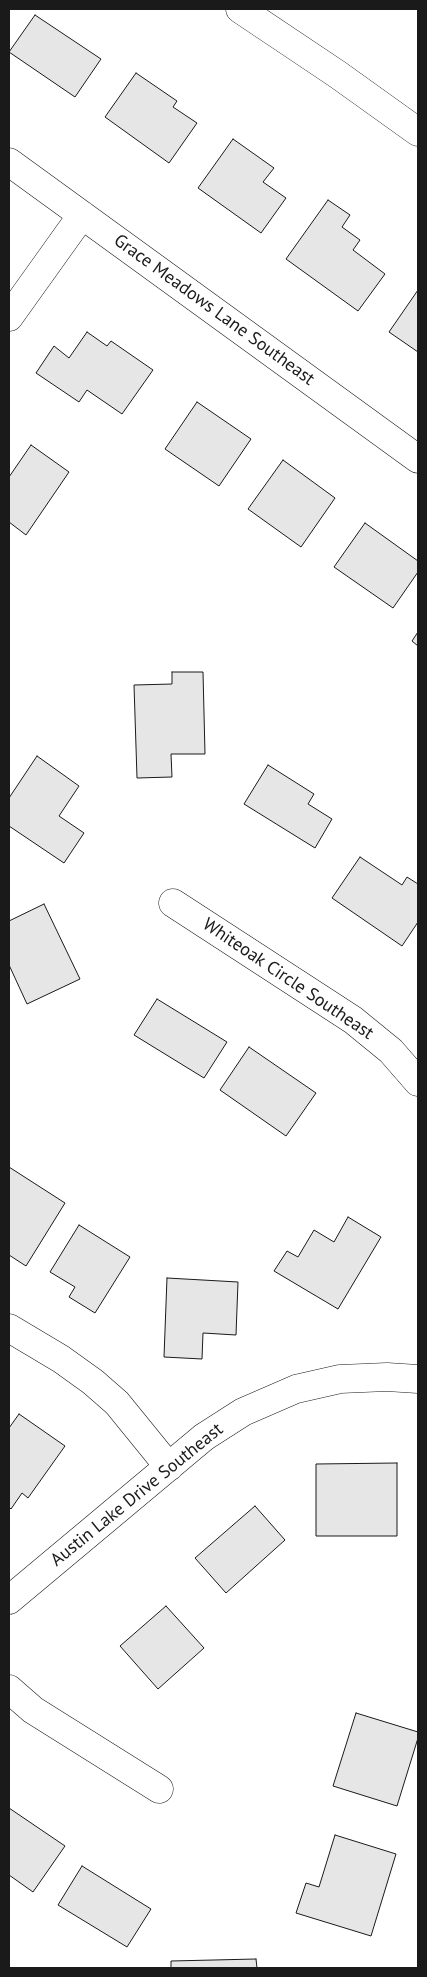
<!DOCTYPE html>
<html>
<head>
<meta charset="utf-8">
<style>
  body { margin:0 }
  #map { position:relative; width:427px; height:1977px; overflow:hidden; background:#fff; font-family:"PT Sans",sans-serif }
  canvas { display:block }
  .frame { position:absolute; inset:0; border:10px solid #1a1a1a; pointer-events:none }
</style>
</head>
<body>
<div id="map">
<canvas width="427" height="1977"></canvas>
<div class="frame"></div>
</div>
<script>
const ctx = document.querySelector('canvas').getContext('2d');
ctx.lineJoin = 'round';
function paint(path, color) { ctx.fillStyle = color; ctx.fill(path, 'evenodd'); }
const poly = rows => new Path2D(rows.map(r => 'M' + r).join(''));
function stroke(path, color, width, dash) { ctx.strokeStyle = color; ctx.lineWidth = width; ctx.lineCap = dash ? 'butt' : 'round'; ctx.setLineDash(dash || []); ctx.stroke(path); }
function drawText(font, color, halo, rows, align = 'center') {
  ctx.font = font + ' "PT Sans",sans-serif'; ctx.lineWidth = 4; ctx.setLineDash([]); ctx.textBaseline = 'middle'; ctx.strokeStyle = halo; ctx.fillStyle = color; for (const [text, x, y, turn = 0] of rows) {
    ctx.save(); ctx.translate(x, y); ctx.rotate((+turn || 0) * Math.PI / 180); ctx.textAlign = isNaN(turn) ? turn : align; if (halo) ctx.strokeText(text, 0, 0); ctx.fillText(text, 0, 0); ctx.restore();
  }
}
const building = poly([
  [35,15,101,59,75,97,9,52,35,15],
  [136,73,177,101,173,107,197,123,169,163,105,117,136,73],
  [233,139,274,168,263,182,286,198,261,233,198,188,233,139],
  [328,200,350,215,342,227,360,240,353,250,385,274,358,311,286,259,328,200],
  [418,290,418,352,389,332,418,290],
  [87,332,107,346,111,341,153,370,122,414,87,390,79,402,36,373,54,346,69,358,87,332],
  [197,402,251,439,219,486,165,449,197,402],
  [31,445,69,472,26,535,9,522,9,477,31,445],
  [283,460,335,498,301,547,248,509,283,460],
  [365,523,418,561,418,572,393,608,334,567,365,523],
  [418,632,418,646,412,641,418,632],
  [172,672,203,672,205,754,171,754,172,777,137,778,134,685,172,684,172,672],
  [37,756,79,786,59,816,84,833,64,863,9,826,9,798,37,756],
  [268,765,314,794,308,804,332,819,315,848,244,804,268,765],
  [360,857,402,885,407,877,418,884,418,922,402,946,332,898,360,857],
  [44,904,80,979,27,1004,9,965,9,921,44,904],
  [157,999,227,1042,204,1078,134,1035,157,999],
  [249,1047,316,1093,286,1136,220,1090,249,1047],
  [9,1167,65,1203,26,1266,9,1255,9,1167],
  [348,1217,381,1237,338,1309,274,1271,287,1251,298,1257,314,1230,334,1242,348,1217],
  [79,1225,130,1257,95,1313,69,1297,75,1287,50,1272,79,1225],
  [167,1278,238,1282,236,1335,203,1333,202,1359,164,1357,167,1278],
  [19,1414,65,1446,28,1498,22,1493,11,1509,9,1507,9,1428,19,1414],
  [397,1463,397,1536,316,1536,316,1464,397,1463],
  [255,1506,285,1540,226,1593,195,1558,255,1506],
  [166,1606,204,1648,158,1689,120,1646,166,1606],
  [356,1713,418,1732,418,1738,397,1806,333,1786,356,1713],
  [9,1808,65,1846,33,1892,9,1875,9,1808],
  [335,1835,396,1854,371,1936,296,1913,306,1883,319,1887,335,1835],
  [82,1866,151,1909,127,1947,58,1905,82,1866],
  [256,1959,257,1968,171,1968,171,1961,256,1959]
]);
const minor = poly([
  [240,9,337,74,418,132],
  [9,162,418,459],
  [9,317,82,215],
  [173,903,353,1020,391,1051,418,1082],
  [9,1328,61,1359,93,1382,117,1403,169,1467],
  [9,1600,204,1437,243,1412,296,1389,340,1379,387,1377,418,1379],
  [9,1689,33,1710,159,1789]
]);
const streetNames = [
  ["Grace Meadows Lane Southeast",214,310,36],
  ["Whiteoak Circle Southeast",288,979,34],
  ["Austin Lake Drive Southeast",137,1495,-39]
];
paint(building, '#e6e6e6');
stroke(building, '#1a1a1a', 1);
stroke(minor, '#1a1a1a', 29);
stroke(minor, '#fff', 28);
drawText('18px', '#1a1a1a', '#fff', streetNames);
</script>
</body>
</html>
